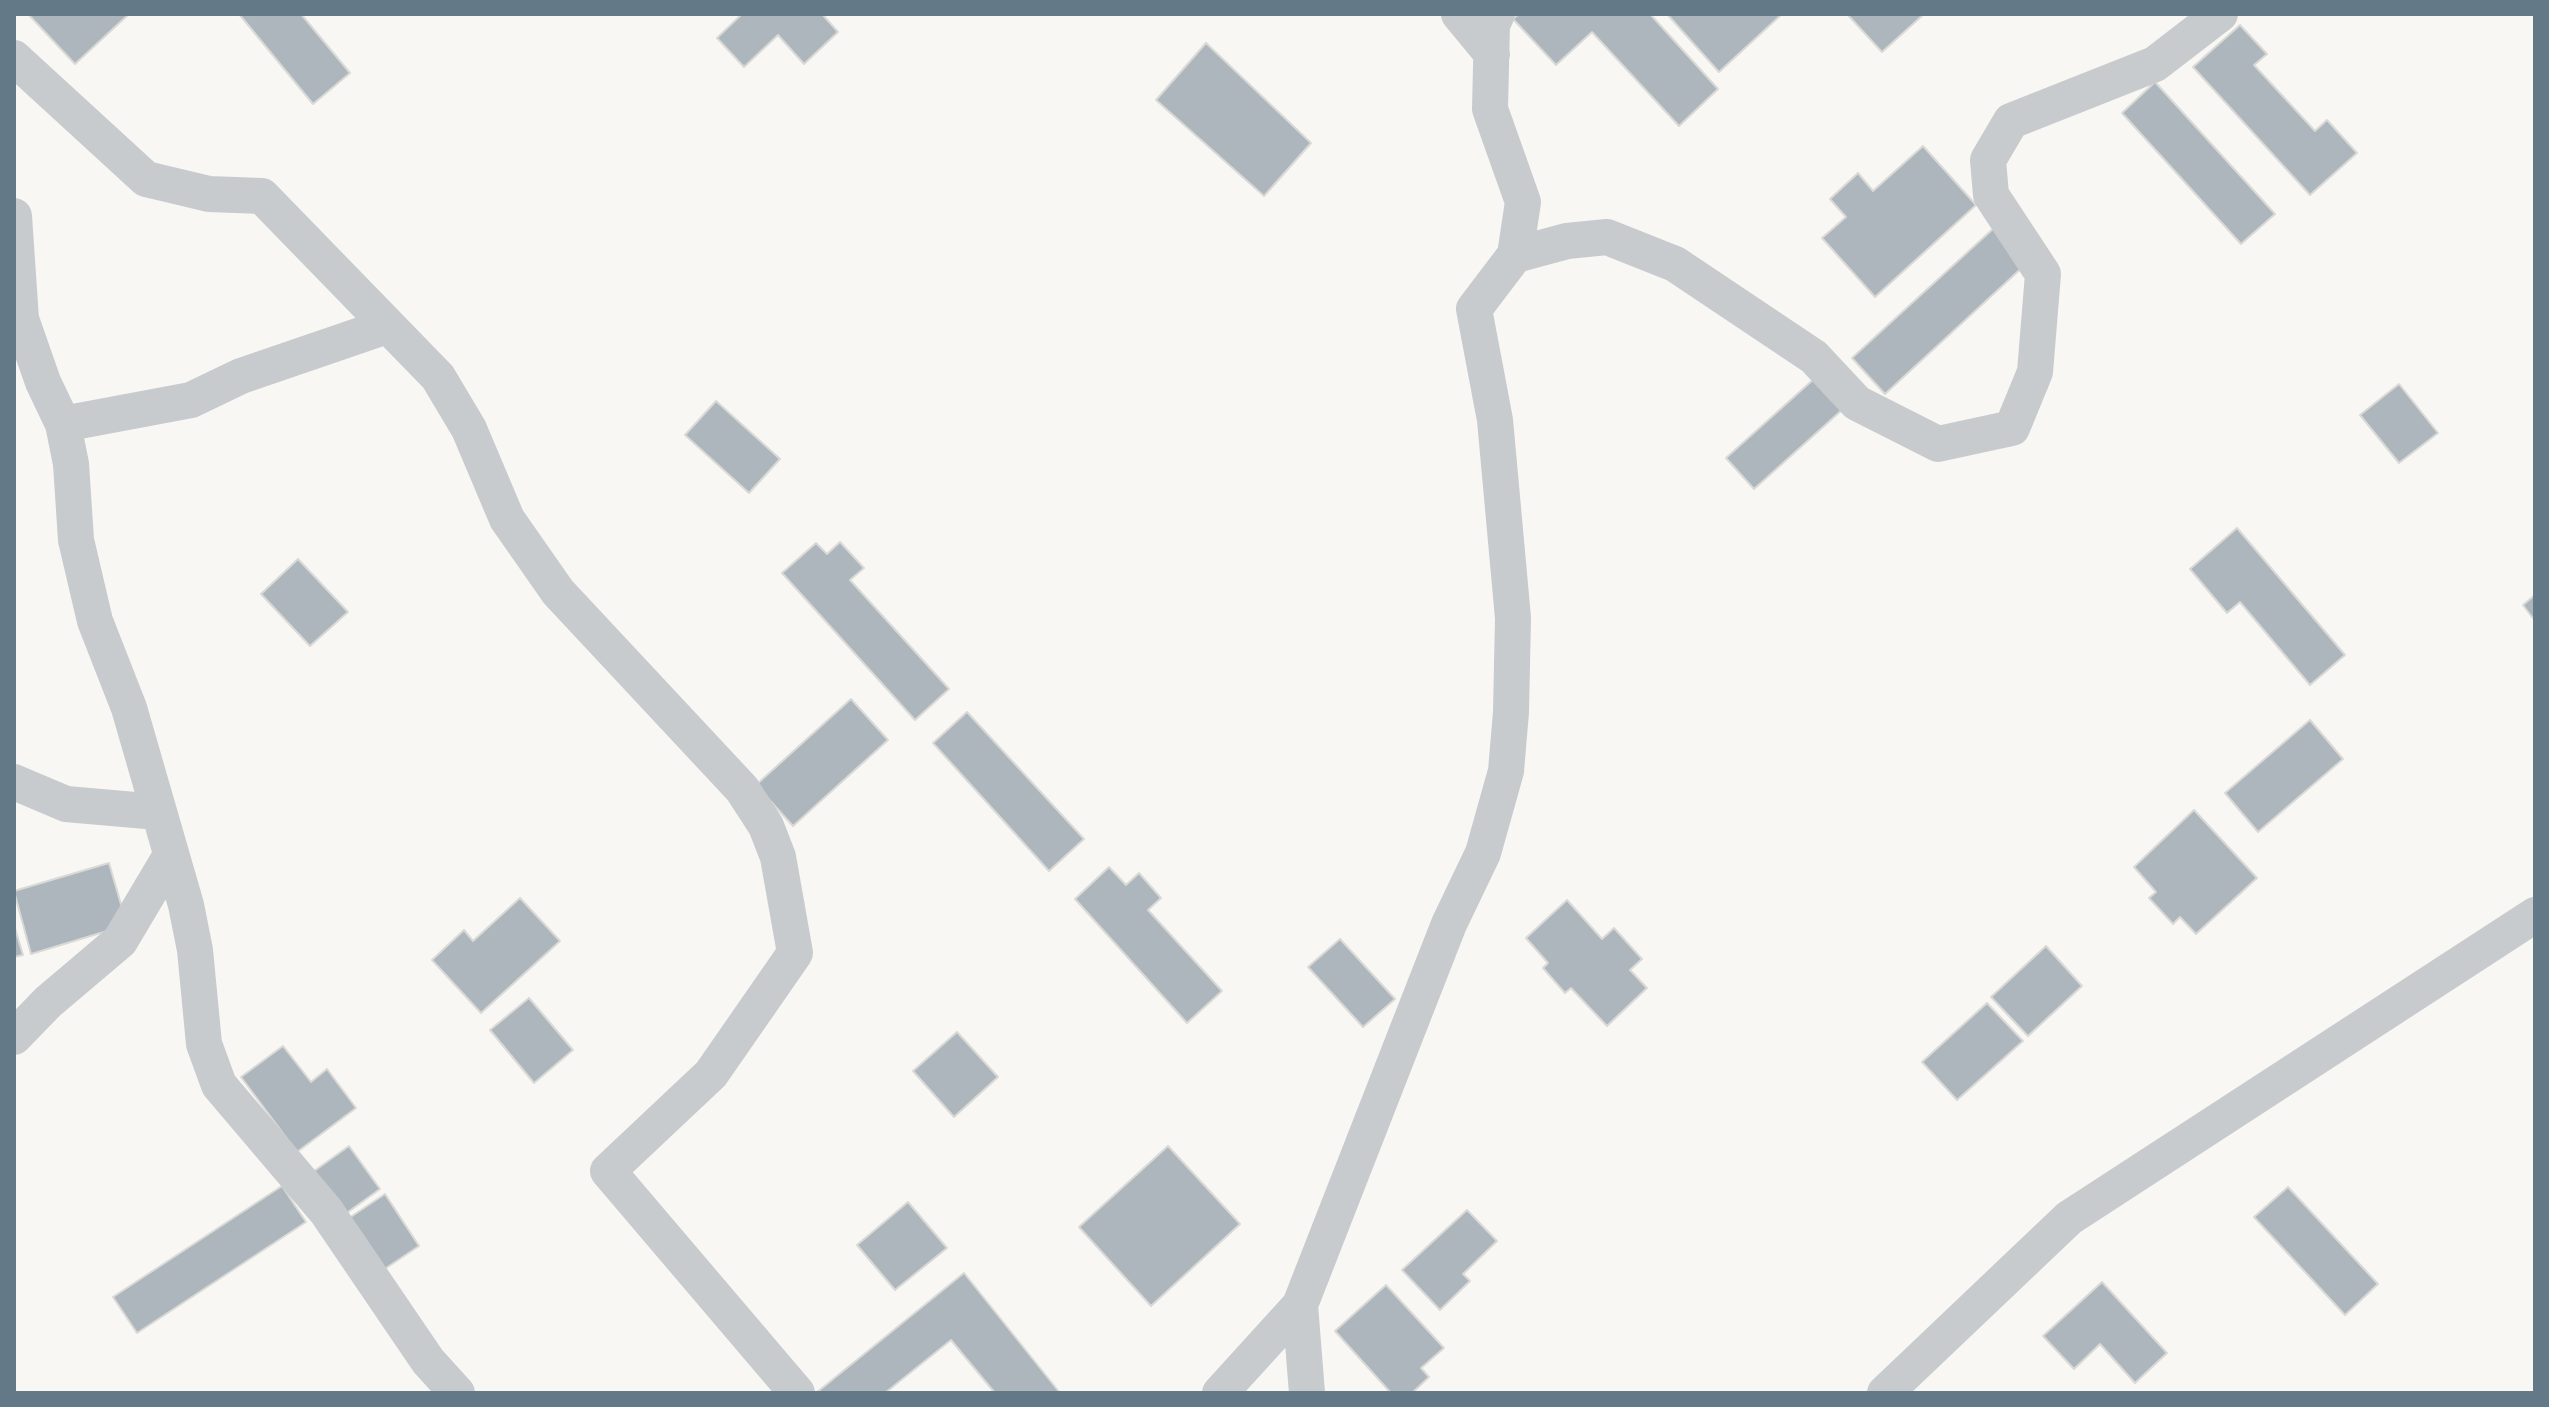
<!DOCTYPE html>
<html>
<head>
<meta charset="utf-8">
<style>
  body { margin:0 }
  #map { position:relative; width:2549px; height:1407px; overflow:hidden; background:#f8f7f4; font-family:"Work Sans",sans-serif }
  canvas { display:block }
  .frame { position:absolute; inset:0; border:16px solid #647988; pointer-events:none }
</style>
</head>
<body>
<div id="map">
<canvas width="2549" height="1407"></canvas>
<div class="frame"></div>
</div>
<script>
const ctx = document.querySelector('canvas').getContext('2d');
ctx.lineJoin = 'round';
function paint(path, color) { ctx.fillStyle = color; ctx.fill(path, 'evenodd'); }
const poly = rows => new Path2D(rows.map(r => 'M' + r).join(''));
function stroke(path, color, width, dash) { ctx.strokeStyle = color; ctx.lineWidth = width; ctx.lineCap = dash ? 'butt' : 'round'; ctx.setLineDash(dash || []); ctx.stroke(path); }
const building = poly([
  [28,14,129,14,75,64,28,14],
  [239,14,301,14,350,73,313,104,239,14],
  [742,14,822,14,838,32,804,64,778,35,744,67,717,38,742,14],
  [1519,14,1650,14,1718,89,1679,126,1592,32,1556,65,1513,19,1519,14],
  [1667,14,1782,14,1719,72,1667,14],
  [1847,14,1924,14,1882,52,1847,14],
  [2240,25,2267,54,2254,65,2315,131,2327,120,2357,153,2310,195,2193,67,2240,25],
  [1206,43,1311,143,1264,196,1156,100,1206,43],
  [2155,82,2275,214,2241,244,2122,113,2155,82],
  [1923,146,1976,205,1875,297,1822,238,1846,217,1830,199,1858,173,1873,191,1923,146],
  [1994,228,2026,264,1885,394,1852,358,1994,228],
  [1815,378,1843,409,1754,489,1726,458,1815,378],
  [2399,384,2438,433,2399,463,2360,415,2399,384],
  [716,401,780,459,749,493,685,435,716,401],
  [2237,528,2345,655,2310,685,2240,602,2227,613,2190,569,2237,528],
  [840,542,864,568,850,580,949,689,915,720,782,573,816,543,827,554,840,542],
  [298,559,348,612,310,646,261,594,298,559],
  [2535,595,2535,621,2523,605,2535,595],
  [851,699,888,740,793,826,756,785,851,699],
  [967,712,1084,839,1049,871,933,743,967,712],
  [2310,720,2343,759,2258,832,2225,793,2310,720],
  [2194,810,2257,878,2196,934,2180,917,2173,924,2149,898,2156,892,2134,867,2194,810],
  [109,863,127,925,31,954,14,891,109,863],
  [1109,867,1126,885,1139,873,1161,898,1148,910,1222,991,1187,1023,1075,899,1109,867],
  [520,898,560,941,481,1013,432,960,464,930,473,941,520,898],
  [1567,900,1602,939,1614,928,1642,959,1630,970,1647,988,1607,1026,1571,988,1565,993,1543,968,1548,963,1526,938,1567,900],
  [14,925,23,955,14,957,14,925],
  [1340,939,1395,999,1363,1027,1308,967,1340,939],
  [2046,946,2082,986,2028,1036,1991,997,2046,946],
  [529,998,573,1050,534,1083,490,1030,529,998],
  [1987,1003,2023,1041,1957,1100,1922,1062,1987,1003],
  [957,1032,998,1077,954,1117,913,1071,957,1032],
  [283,1046,311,1082,327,1069,356,1108,297,1152,241,1077,283,1046],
  [349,1146,380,1189,341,1217,310,1174,349,1146],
  [1168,1146,1240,1224,1151,1306,1079,1227,1168,1146],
  [282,1186,306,1222,137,1333,113,1297,282,1186],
  [2288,1187,2378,1284,2345,1315,2254,1217,2288,1187],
  [385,1194,419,1246,380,1272,346,1220,385,1194],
  [908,1202,947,1248,895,1290,857,1245,908,1202],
  [1467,1210,1497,1241,1463,1274,1470,1281,1440,1310,1402,1270,1467,1210],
  [964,1273,1060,1393,995,1393,951,1340,885,1393,816,1393,964,1273],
  [2102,1282,2167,1353,2135,1383,2100,1344,2074,1369,2043,1336,2102,1282],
  [1386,1285,1444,1348,1421,1368,1429,1377,1412,1393,1391,1393,1335,1331,1386,1285]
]);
const street = poly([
  [1459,14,1492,54],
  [1497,14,1492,25,1490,109,1523,202,1515,255],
  [14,58,146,179,209,194,262,196,438,377,469,429,507,519,558,592,742,789,766,826,778,857,795,953,711,1074,608,1171,797,1393],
  [14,216,21,319,43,382,63,424,71,464,76,540,95,621,129,708,186,905,195,950,204,1044,219,1085,326,1211,428,1361,457,1393],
  [63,424,191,400,241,376,387,326],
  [14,782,66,804,158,812],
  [14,1037,48,1002,120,941,170,857],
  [1300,1305,1307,1393],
  [1220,1393,1300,1305,1449,924,1483,853,1506,771,1511,712,1513,618,1495,420,1474,309,1515,255,1567,241,1607,237,1675,264,1814,357,1857,403,1938,444,2012,428,2035,372,2043,274,1991,195,1988,160,2011,121,2155,64,2220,14],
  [1885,1393,2069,1218,2535,915]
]);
paint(building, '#adb6bc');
stroke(building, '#d9d9d6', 2);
stroke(street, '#c7cbce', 36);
</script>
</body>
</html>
